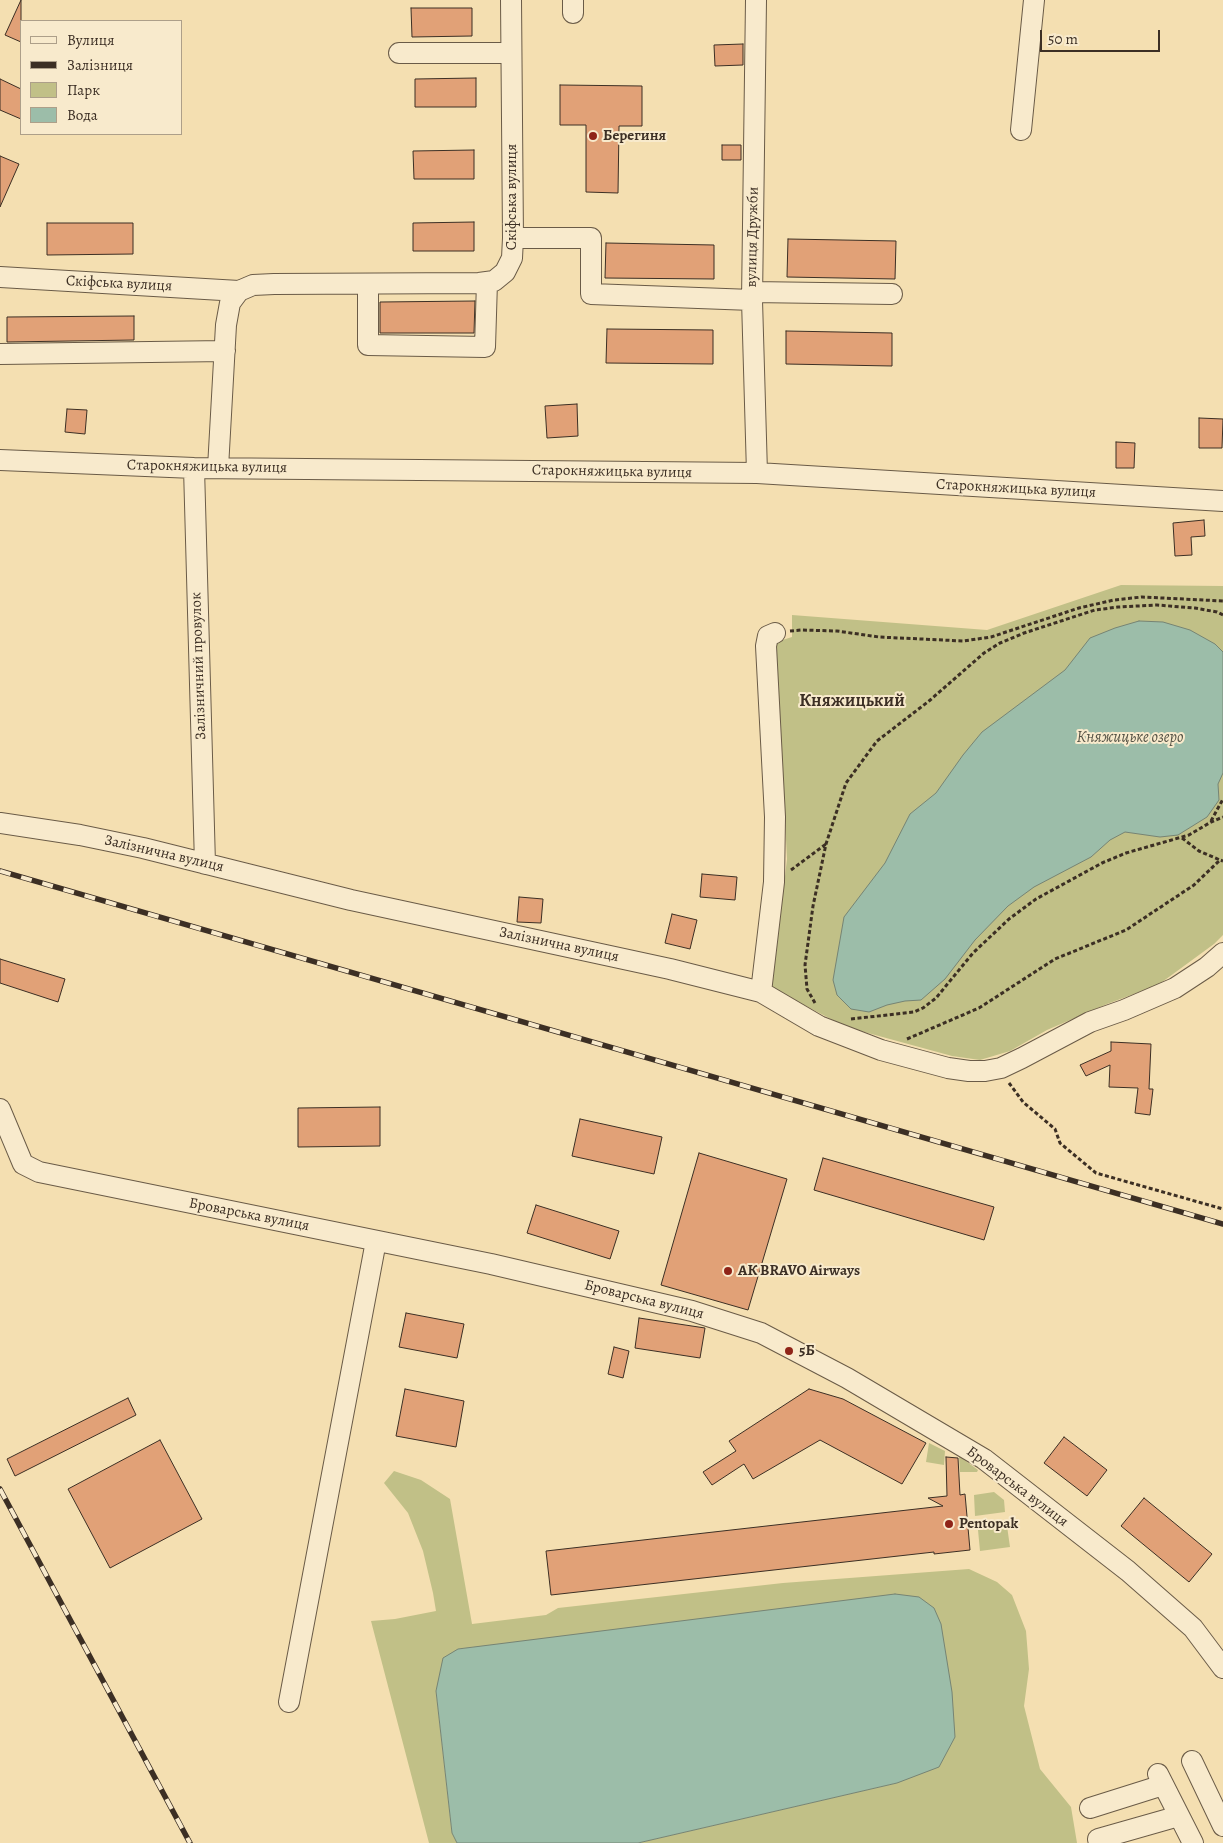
<!DOCTYPE html>
<html>
<head>
<meta charset="utf-8">
<style>
  body { margin:0 }
  #map { position:relative; width:1223px; height:1843px; overflow:hidden; background:#f4dfb1; font-family:Alegreya,serif }
  canvas { display:block }
  .legend { position:absolute; left:20px; top:20px; width:162px; height:115px; box-sizing:border-box; background:#f8eacc; border:1px solid #ad9f89; margin:0; padding:6px 9px; list-style:none; font-size:15px; color:#3c2f24 }
  .legend li { display:flex; align-items:center; gap:10px; height:25px }
  .legend b { width:25px; border:1px solid #ad9f89 }
  .scale { position:absolute; left:1040px; top:30px; width:120px; height:22px; box-sizing:border-box; border:2px solid #3c2f24; border-top:0; padding-left:6px; font-size:15px; line-height:18px; white-space:nowrap; color:#3c2f24; -webkit-text-stroke:4px #f8eacc; paint-order:stroke }
</style>
</head>
<body>
<div id="map">
<canvas width="1223" height="1843"></canvas>
<ul class="legend">
<li><b style="height:6px;background:#f8eacc"></b>Вулиця</li>
<li><b style="height:6px;background:#3c2f24"></b>Залізниця</li>
<li><b style="height:14px;background:#c1c087"></b>Парк</li>
<li><b style="height:14px;background:#9cbda9"></b>Вода</li>
</ul>
<div class="scale">50 m</div>
</div>
<script>
const ctx = document.querySelector('canvas').getContext('2d');
ctx.lineJoin = 'round';
function paint(path, color) { ctx.fillStyle = color; ctx.fill(path, 'evenodd'); }
const poly = rows => new Path2D(rows.map(r => 'M' + r).join(''));
function stroke(path, color, width, dash) { ctx.strokeStyle = color; ctx.lineWidth = width; ctx.lineCap = dash ? 'butt' : 'round'; ctx.setLineDash(dash || []); ctx.stroke(path); }
function drawText(font, color, halo, rows, align = 'center') {
  ctx.font = font + ' Alegreya,serif'; ctx.lineWidth = 4; ctx.setLineDash([]); ctx.textBaseline = 'middle'; ctx.strokeStyle = halo; ctx.fillStyle = color; for (const [text, x, y, turn = 0] of rows) {
    ctx.save(); ctx.translate(x, y); ctx.rotate((+turn || 0) * Math.PI / 180); ctx.textAlign = isNaN(turn) ? turn : align; if (halo) ctx.strokeText(text, 0, 0); ctx.fillText(text, 0, 0); ctx.restore();
  }
}
const green = poly([
  [1121,585,1223,586,1223,935,1214,944,1158,985,1107,1004,1047,1030,1010,1051,980,1060,952,1056,846,1027,772,988,787,859,776,642,792,637,792,615,987,630],
  [929,1443,945,1451,944,1465,926,1462],
  [959,1456,978,1470,977,1472,960,1472],
  [394,1471,421,1480,450,1499,472,1624,546,1615,558,1608,783,1583,969,1569,997,1582,1012,1595,1026,1631,1029,1669,1024,1706,1040,1769,1071,1807,1077,1843,638,1843,897,1783,480,1647,458,1649,436,1691,452,1833,457,1843,429,1843,371,1621,395,1619,436,1611,433,1593,423,1551,408,1513,384,1483],
  [994,1492,1004,1500,1005,1512,975,1516,974,1495],
  [1007,1526,1010,1547,980,1551,978,1530]
]);
const water = poly([
  [1139,621,1163,622,1190,630,1215,644,1223,652,1223,773,1218,784,1219,800,1207,817,1178,835,1160,837,1125,832,1110,840,1091,857,1034,887,1008,906,975,940,945,979,921,1000,905,1001,887,1005,869,1012,851,1009,837,995,833,980,844,917,885,863,910,814,936,793,963,755,982,732,1065,670,1090,638,1115,628,1139,621],
  [895,1594,919,1597,934,1608,941,1624,952,1692,955,1737,939,1767,897,1783,638,1843,457,1843,452,1833,436,1691,443,1658,458,1649,895,1594]
]);
const building = poly([
  [21,0,21,42,5,35,21,0],
  [411,8,472,8,472,36,412,37,411,8],
  [743,44,743,65,715,66,714,45,743,44],
  [476,78,476,107,415,107,415,79,476,78],
  [0,79,21,89,21,119,0,110,0,79],
  [560,85,642,86,642,126,619,126,618,193,586,192,586,125,560,125,560,85],
  [722,145,741,145,741,160,722,160,722,145],
  [474,150,474,179,414,179,413,151,474,150],
  [0,156,19,164,0,207,0,156],
  [474,222,474,251,413,251,413,223,474,222],
  [47,223,133,223,133,254,47,255,47,223],
  [788,239,896,241,895,279,787,277,788,239],
  [606,243,714,245,714,279,605,278,606,243],
  [475,301,474,333,380,333,380,302,475,301],
  [134,316,134,340,7,342,7,317,134,316],
  [607,329,713,330,713,364,606,363,607,329],
  [786,331,892,333,892,366,786,364,786,331],
  [577,404,578,436,547,438,545,406,577,404],
  [67,409,87,410,85,434,65,432,67,409],
  [1199,418,1223,419,1222,448,1199,448,1199,418],
  [1116,442,1135,443,1134,468,1116,468,1116,442],
  [1204,520,1205,536,1191,537,1192,555,1175,556,1173,523,1204,520],
  [702,874,737,877,735,900,700,897,702,874],
  [519,897,543,899,541,923,517,922,519,897],
  [672,914,697,920,690,949,665,943,672,914],
  [0,959,65,979,58,1002,0,983,0,959],
  [1111,1042,1151,1044,1149,1089,1153,1089,1150,1115,1135,1113,1138,1088,1109,1087,1110,1065,1086,1076,1080,1065,1111,1051,1111,1042],
  [380,1107,380,1146,298,1147,298,1108,380,1107],
  [580,1119,662,1137,654,1174,572,1156,580,1119],
  [699,1153,787,1179,748,1310,661,1285,699,1153],
  [823,1158,994,1207,984,1240,814,1190,823,1158],
  [536,1205,619,1231,610,1259,527,1233,536,1205],
  [406,1313,464,1324,457,1358,399,1347,406,1313],
  [639,1318,705,1328,700,1358,635,1348,639,1318],
  [614,1347,629,1351,623,1378,608,1374,614,1347],
  [405,1389,464,1401,456,1447,396,1436,405,1389],
  [809,1389,843,1399,926,1443,902,1484,820,1440,753,1479,744,1464,712,1485,703,1472,736,1451,729,1441,809,1389],
  [128,1398,136,1415,15,1476,7,1459,128,1398],
  [1064,1437,1107,1470,1087,1496,1044,1463,1064,1437],
  [160,1440,202,1519,110,1568,68,1489,160,1440],
  [946,1457,958,1458,960,1495,965,1494,970,1550,934,1554,934,1552,551,1595,546,1551,943,1506,928,1498,947,1496,946,1457],
  [1144,1498,1212,1554,1189,1582,1121,1526,1144,1498]
]);
const path = poly([
  [790,631,801,630,837,631,879,637,963,641,991,637,1079,608,1114,600,1142,597,1223,601],
  [1211,821,1223,799],
  [1182,838,1199,851,1220,860],
  [791,870,826,844],
  [815,1003,807,989,805,965,813,906,826,844,846,783,877,741,929,701,984,653,1000,643,1024,633,1095,610,1118,607,1157,605,1195,608,1217,612,1223,615],
  [851,1019,914,1012,923,1008,936,998,973,953,1009,919,1036,899,1102,863,1126,853,1189,835,1211,822,1223,817],
  [907,1039,979,1008,1055,959,1126,930,1194,885,1220,860,1223,861],
  [1009,1083,1023,1102,1055,1129,1060,1143,1096,1173,1223,1209]
]);
const minor = poly([
  [573,0,573,13],
  [756,0,752,300,757,473],
  [399,53,511,53],
  [1021,130,1034,0],
  [513,238,591,238,591,294,752,300],
  [0,277,239,291],
  [368,284,368,345,485,347,487,282],
  [752,292,892,294],
  [0,354,225,351],
  [0,460,194,468,757,473,1223,501],
  [194,468,205,864],
  [218,468,226,325,230,303,239,291,253,285,274,284,479,283,494,281,505,272,512,258,513,238,511,0],
  [0,823,80,835,143,848,351,900,670,969,761,992,774,882,775,817,766,646,768,636,775,633],
  [761,992,819,1026,881,1050,948,1068,969,1071,985,1071,1001,1068,1022,1058,1090,1022,1124,1010,1175,988,1207,967,1223,953],
  [0,1109,23,1164,39,1172,491,1264,692,1311,761,1333,847,1378,984,1459,1128,1571,1193,1628,1223,1668],
  [289,1702,376,1241],
  [1192,1761,1223,1826],
  [1158,1774,1193,1843],
  [1090,1808,1163,1785],
  [1099,1843,1098,1839,1179,1816]
]);
const rail = poly([
  [0,871,1223,1224],
  [0,1489,190,1843]
]);
const markers = [
  [593,136,5,"#8f2418"],
  [728,1271,5,"#8f2418"],
  [789,1351,5,"#8f2418"],
  [949,1524,5,"#8f2418"]
];
const poiNames = [
  ["Берегиня",603,136],
  ["АК BRAVO Airways",738,1271],
  ["5Б",799,1351],
  ["Pentopak",959,1524]
];
const streetNames = [
  ["Скіфська вулиця",512,197,-90],
  ["вулиця Дружби",753,237,-89],
  ["Скіфська вулиця",119,284,3],
  ["Старокняжицька вулиця",207,467,1],
  ["Старокняжицька вулиця",612,472,1],
  ["Старокняжицька вулиця",1016,489,3],
  ["Залізничний провулок",199,666,-92],
  ["Залізнична вулиця",164,854,13],
  ["Залізнична вулиця",559,945,12],
  ["Броварська вулиця",249,1215,11],
  ["Броварська вулиця",644,1300,14],
  ["Броварська вулиця",1017,1487,37]
];
const waterNames = [
  ["Княжицьке озеро",1130,738]
];
const quarterNames = [
  ["Княжицький",852,702]
];
paint(green, '#c1c087');
paint(water, '#9cbda9');
stroke(water, '#768474', 1);
paint(building, '#e1a177');
stroke(building, '#3c2f24', 1);
stroke(minor, '#6a5b47', 22);
stroke(path, '#3c2f24', 3, [4, 2.5]);
stroke(minor, '#f8eacc', 20);
stroke(rail, '#3c2f24', 5.5);
stroke(rail, '#f8eacc', 4, [11]);
for (const [x, y, r, color] of markers) { const dot = new Path2D(); dot.arc(x, y, r, 0, 2 * Math.PI); ctx.fillStyle = color; ctx.fill(dot); stroke(dot, '#f8eacc', 2); }
drawText('bold 15px', '#3c2f24', '#f8eacc', poiNames, 'left');
drawText('15px', '#3c2f24', '#f8eacc', streetNames);
drawText('italic 16px', '#545245', '#f8eacc', waterNames);
drawText('bold 18px', '#3c2f24', '#f8eacc', quarterNames);
</script>
</body>
</html>
